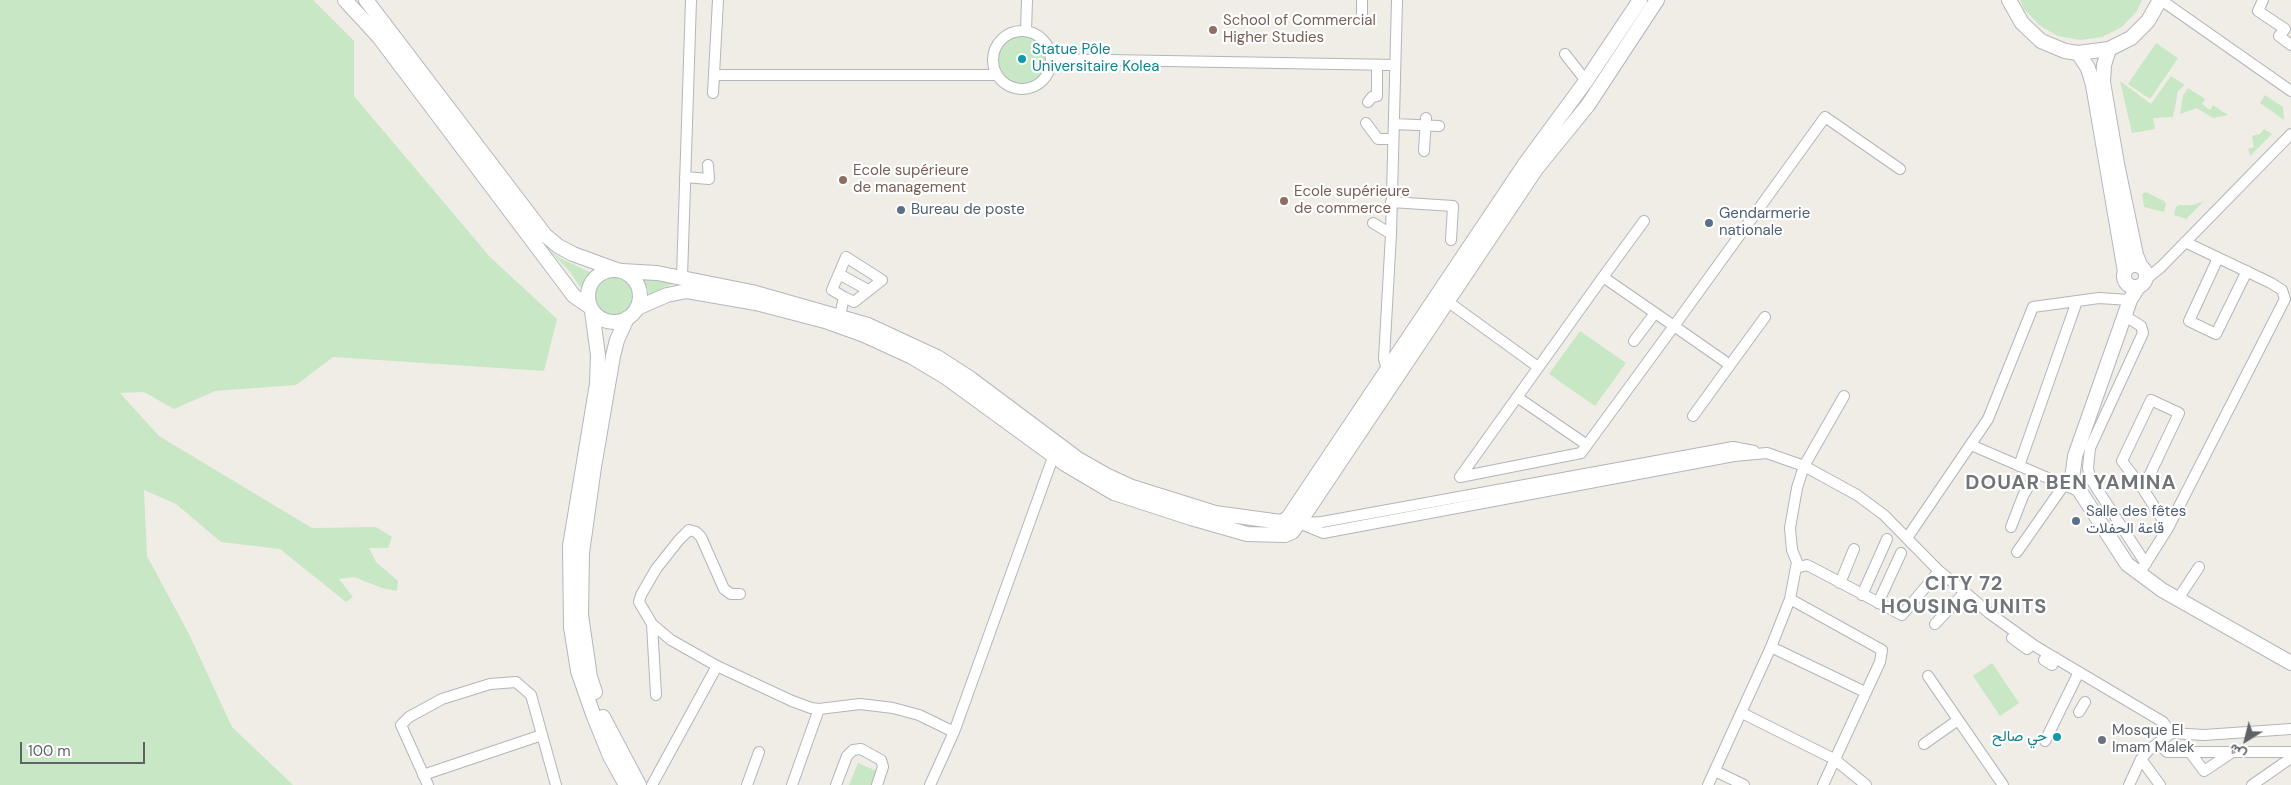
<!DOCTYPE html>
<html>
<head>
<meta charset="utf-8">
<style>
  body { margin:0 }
  #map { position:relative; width:2291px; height:785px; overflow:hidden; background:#f0ede7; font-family:"DM Sans",Vazirmatn,sans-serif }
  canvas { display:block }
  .north { position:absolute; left:2221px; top:715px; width:50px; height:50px; -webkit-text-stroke:4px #fff; paint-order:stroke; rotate:216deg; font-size:14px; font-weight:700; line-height:20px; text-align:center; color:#5e6367 }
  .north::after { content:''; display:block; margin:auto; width:18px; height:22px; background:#5e6367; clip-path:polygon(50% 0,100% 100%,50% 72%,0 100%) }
  .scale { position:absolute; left:20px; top:742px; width:125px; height:22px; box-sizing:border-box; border:2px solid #5e6367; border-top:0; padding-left:6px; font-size:15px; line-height:18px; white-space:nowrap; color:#5e6367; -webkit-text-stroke:4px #fff; paint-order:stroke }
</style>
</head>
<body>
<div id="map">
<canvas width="2291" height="785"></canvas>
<div class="north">ش</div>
<div class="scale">100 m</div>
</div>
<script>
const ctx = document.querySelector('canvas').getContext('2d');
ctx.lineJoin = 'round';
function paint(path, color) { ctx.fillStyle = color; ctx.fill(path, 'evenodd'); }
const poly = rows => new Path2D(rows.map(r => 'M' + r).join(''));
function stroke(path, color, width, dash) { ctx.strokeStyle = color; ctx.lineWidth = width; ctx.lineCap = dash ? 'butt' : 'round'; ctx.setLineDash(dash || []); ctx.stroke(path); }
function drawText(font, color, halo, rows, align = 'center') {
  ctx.font = font + ' "DM Sans",Vazirmatn,sans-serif'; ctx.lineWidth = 4.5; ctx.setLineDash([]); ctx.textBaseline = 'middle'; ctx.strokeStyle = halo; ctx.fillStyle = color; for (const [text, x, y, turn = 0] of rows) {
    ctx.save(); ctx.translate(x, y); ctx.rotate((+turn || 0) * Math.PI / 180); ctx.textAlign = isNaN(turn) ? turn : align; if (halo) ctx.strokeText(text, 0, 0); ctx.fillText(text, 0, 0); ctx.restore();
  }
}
const green = poly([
  [0,0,313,0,354,41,354,96,490,257,557,319,544,371,333,357,296,385,215,391,174,409,144,392,120,393,159,436,312,528,376,527,392,537,388,548,369,548,376,562,398,581,397,591,382,588,354,577,339,579,353,597,346,602,280,549,221,542,176,504,144,490,147,556,189,634,232,727,293,785,0,785],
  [2020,0,2142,0,2137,11,2122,27,2102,37,2080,40,2058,36,2039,25,2024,9],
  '997 60a25 25 0 1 1 50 0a25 25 0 1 1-50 0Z',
  [2156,43,2178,58,2150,99,2128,84],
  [2171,76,2185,85,2178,91,2173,117,2153,118,2155,129,2132,133,2120,81,2151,104],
  [2188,88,2205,99,2202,104,2210,110,2213,105,2228,115,2213,118,2197,108,2180,114,2183,95],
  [2265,95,2283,107,2284,120,2260,103],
  [2264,129,2272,134,2250,156,2248,149,2254,147,2252,136,2260,134],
  [2146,192,2164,201,2166,204,2164,212,2144,207,2142,194],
  [2204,201,2186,219,2174,215,2176,207,2179,205,2193,205],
  [550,251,560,258,594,274,585,284,583,291,570,272],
  '593 296a20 20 0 1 1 40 0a20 20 0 1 1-40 0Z',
  [642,278,680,282,664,287,649,297,648,289],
  [1580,331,1626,363,1595,406,1549,374],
  [1992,663,2019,703,2000,716,1973,676],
  [858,763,877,771,872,785,849,785]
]);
const street = poly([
  [2161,0,2291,91],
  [2263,0,2258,11,2285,29,2279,36,2291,45],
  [1362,16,1362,0],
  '993 60a29 29 0 1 1 58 0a29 29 0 1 1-58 0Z',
  [1026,31,1027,0],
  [1565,54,1586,81],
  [1051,59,1395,65],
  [714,75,997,75],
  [713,93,718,0],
  [1368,102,1372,97,1377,96,1377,65],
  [1366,123,1378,139,1393,139],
  [1394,124,1439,126],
  [1424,151,1426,118],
  [685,177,709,179,708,165],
  [1391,202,1453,206,1451,240],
  [1373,223,1391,234],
  [2218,258,2189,321,2216,334,2247,271],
  [839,274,868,290],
  [682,277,691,0],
  [1603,277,1674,326,1581,453,1460,477,1603,277],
  [1603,277,1644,221],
  [2145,280,2161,267,2291,134],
  [1447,301,1538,367],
  [840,316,844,297,854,302,882,280,846,257,832,290,844,297],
  [2125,316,2141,326,2143,333,2090,448,2088,468,2090,478,2146,564],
  [1765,317,1730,365,1674,326,1825,117,1900,169],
  [1634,341,1655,313],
  [1388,373,1384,359,1391,234,1397,0],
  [1517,397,1587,445],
  [2151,400,2179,413,2143,489,2122,461,2151,400],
  [1693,416,1730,365],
  [1971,445,2078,491],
  [2019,466,2077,301],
  [2143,489,2168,528],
  [1299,523,1323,533,1734,456,1767,453,1804,466,1857,495,1884,515,1939,571,1965,592],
  [1303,523,1322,522,1733,447,1754,451],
  [2011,527,2023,496,2036,473],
  [1907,538,1988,419,2033,307,2099,298,2130,300],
  [2017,552,2064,485,2069,481],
  [1796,568,1807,565,1813,568,1902,615,1939,571],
  [2139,574,2168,528,2285,299,2282,290,2271,283,2185,242],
  [1840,583,1854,549],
  [740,594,731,594,724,589,701,537,696,532,689,530,679,540,656,569,641,595,639,602,652,624,671,640,717,666,792,701,811,708,819,709,860,704,893,708,919,715,954,732],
  [1862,595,1887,539],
  [1790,599,1882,650,1880,662,1823,785],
  [2178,599,2199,567],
  [1878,603,1901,553],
  [652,624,656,695],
  [1935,624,1965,592,1989,613,2035,646,2163,722,2171,733],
  [2012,638,2027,649,2032,644],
  [1771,647,1865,692],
  [2048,654,2044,660,2052,665,2056,658],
  [1928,676,2003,785],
  [2079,712,2085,702],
  [1742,713,1834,759,1866,785],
  [2045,741,2079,672],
  [2158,743,2167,752,2291,752],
  [1924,744,1958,720],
  [2189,751,2204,771,2234,751],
  [2141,759,2160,785],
  [1715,771,1744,785],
  [423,775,542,735],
  [428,785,401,725,409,717,442,699,490,684,516,682,531,695,556,785],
  [652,785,717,666],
  [747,785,759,752],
  [792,785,819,709],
  [836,785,847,756,853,750,861,749,881,760,882,763,883,767,877,785],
  [930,785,954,732,1056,449],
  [1708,785,1771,647,1790,599,1797,562,1792,550,1790,528,1797,488,1804,466,1844,396],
  [2129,785,2141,759,2149,750,2171,733,2204,735,2291,729],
  [2252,785,2291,758]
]);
const secondary = poly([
  [345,0,379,37,574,296,590,307],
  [366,0,545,235,558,246,573,254,617,270],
  [2009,0,2022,23,2041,41,2065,51,2078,53,2109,49,2131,38,2148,21,2160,0],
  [2109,49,2104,65,2103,82,2117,164,2136,255,2141,267],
  [2078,53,2088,68,2093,85,2125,272],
  '2124 276a11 11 0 1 1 22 0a11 11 0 1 1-22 0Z',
  '588 296a26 26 0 1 1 52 0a26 26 0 1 1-52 0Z',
  [622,271,657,273,752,292,868,325,937,357,971,379,1078,459,1106,475,1132,487,1215,513,1281,522,1288,518,1525,164,1586,81,1640,0],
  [2138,287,2130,300,2075,456,2072,479,2127,564,2162,590,2291,663],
  [637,308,667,295,687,291,756,303,825,321,864,335,912,357,947,378,1065,464,1114,493,1191,518,1247,534,1285,535,1292,532,1299,523,1536,169,1588,105,1657,0],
  [592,311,598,355,597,384,570,546,571,627,578,671,593,714,610,756,626,785],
  [595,692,590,677,581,615,582,553,594,467,613,356,617,340,627,318],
  [603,717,639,785]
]);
const markers = [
  [1213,30,5,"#8d6e63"],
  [1022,59,5,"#0f9aa8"],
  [843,180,5,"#8d6e63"],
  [1284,201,5,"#8d6e63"],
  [901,210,5,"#5c6f8a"],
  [1709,223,5,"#5c6f8a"],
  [2076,521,5,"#5c6f8a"],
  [2057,737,5,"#0f9aa8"],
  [2102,740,5,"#6b7280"]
];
const educationNames = [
  ["School of Commercial",1223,21],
  ["Higher Studies",1223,38],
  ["Ecole supérieure",853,171],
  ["de management",853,188],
  ["Ecole supérieure",1294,192],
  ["de commerce",1294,209]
];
const cultureNames = [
  ["Statue Pôle",1032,50],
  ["Universitaire Kolea",1032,67],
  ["حي صالح",2047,737,"right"]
];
const serviceNames = [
  ["Bureau de poste",911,210],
  ["Gendarmerie",1719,214],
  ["nationale",1719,231],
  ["Salle des fêtes",2086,512],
  ["قاعة الحفلات",2086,529]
];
const worshipNames = [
  ["Mosque El",2112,731],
  ["Imam Malek",2112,748]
];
const districtNames = [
  ["DOUAR BEN YAMINA",2071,484],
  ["CITY 72",1964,585],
  ["HOUSING UNITS",1964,608]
];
paint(green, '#c8e7c4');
stroke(street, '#b2b5b9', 12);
stroke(secondary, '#b3b7bb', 16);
stroke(street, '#fff', 10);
stroke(secondary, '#fff', 14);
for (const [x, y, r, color] of markers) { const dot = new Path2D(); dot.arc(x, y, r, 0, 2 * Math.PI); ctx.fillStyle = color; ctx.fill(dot); stroke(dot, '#fff', 2); }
drawText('15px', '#785e54', '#fff', educationNames, 'left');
drawText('15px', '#0d838f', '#fff', cultureNames, 'left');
drawText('15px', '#4e5e75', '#fff', serviceNames, 'left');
drawText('15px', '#5b616d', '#fff', worshipNames, 'left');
ctx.letterSpacing = '1px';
drawText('bold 20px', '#6f7579', '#fff', districtNames);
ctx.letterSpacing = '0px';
</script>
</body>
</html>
